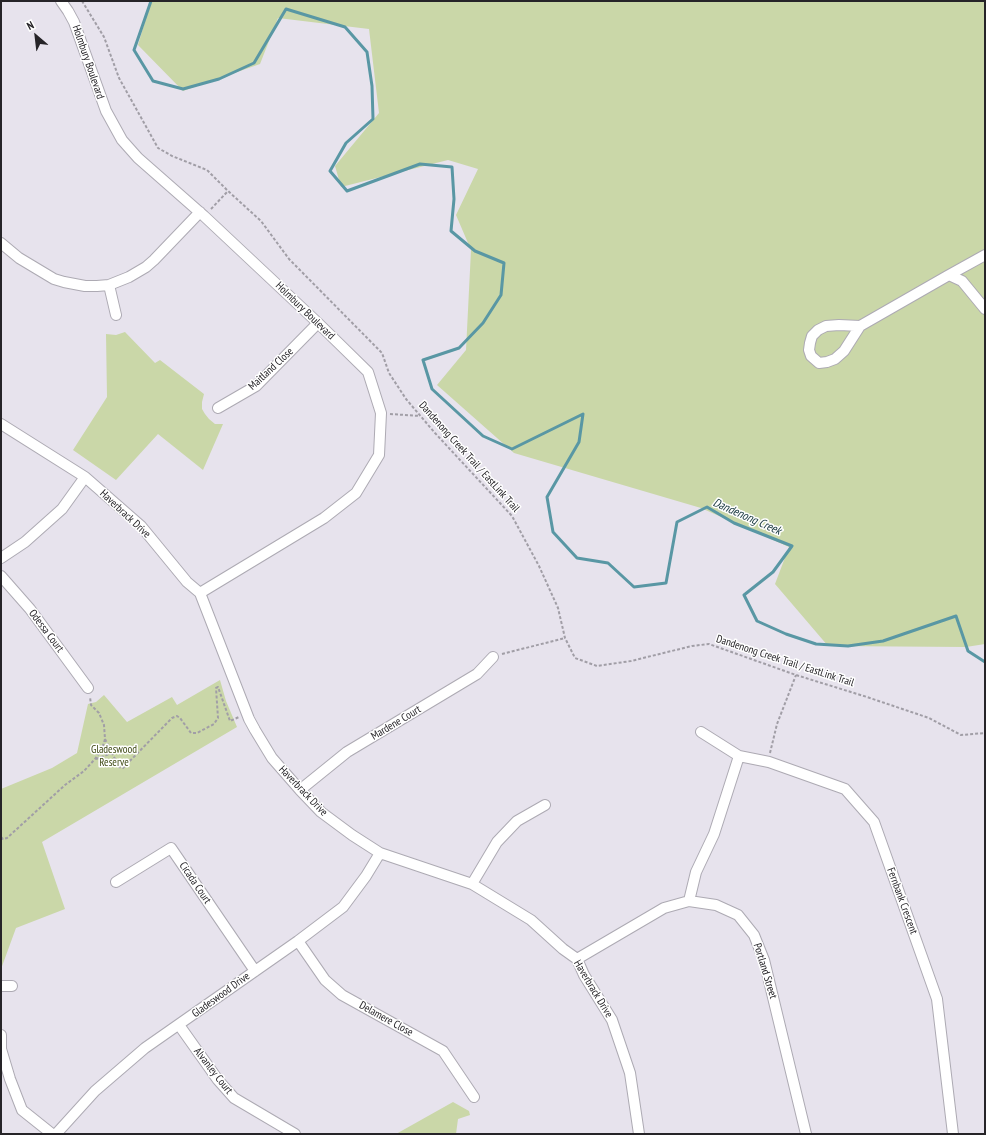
<!DOCTYPE html>
<html>
<head>
<meta charset="utf-8">
<style>
  body { margin:0 }
  #map { position:relative; width:986px; height:1135px; overflow:hidden; background:#e7e3ed; font-family:"PT Sans Narrow",sans-serif }
  canvas { display:block }
  .frame { position:absolute; inset:0; border:2px solid #262428; pointer-events:none }
  .north { position:absolute; left:16px; top:16px; width:40px; height:40px; -webkit-text-stroke:3px #fff; paint-order:stroke; rotate:332deg; font-size:11px; font-weight:700; line-height:16px; text-align:center; color:#262428 }
  .north::after { content:''; display:block; margin:auto; width:14px; height:18px; background:#262428; clip-path:polygon(50% 0,100% 100%,50% 72%,0 100%) }
</style>
</head>
<body>
<div id="map">
<canvas width="986" height="1135"></canvas>
<div class="frame"></div>
<div class="north">N</div>
</div>
<script>
const ctx = document.querySelector('canvas').getContext('2d');
ctx.lineJoin = 'round';
function paint(path, color) { ctx.fillStyle = color; ctx.fill(path, 'evenodd'); }
const poly = rows => new Path2D(rows.map(r => 'M' + r).join(''));
function stroke(path, color, width, dash) { ctx.strokeStyle = color; ctx.lineWidth = width; ctx.lineCap = dash ? 'butt' : 'round'; ctx.setLineDash(dash || []); ctx.stroke(path); }
function drawText(font, color, halo, rows, align = 'center') {
  ctx.font = font + ' "PT Sans Narrow",sans-serif'; ctx.lineWidth = 3; ctx.setLineDash([]); ctx.textBaseline = 'middle'; ctx.strokeStyle = halo; ctx.fillStyle = color; for (const [text, x, y, turn = 0] of rows) {
    ctx.save(); ctx.translate(x, y); ctx.rotate((+turn || 0) * Math.PI / 180); ctx.textAlign = isNaN(turn) ? turn : align; if (halo) ctx.strokeText(text, 0, 0); ctx.fillText(text, 0, 0); ctx.restore();
  }
}
const green = poly([
  [151,1,985,1,985,644,966,647,828,646,775,584,789,547,701,508,514,453,437,385,466,350,471,250,456,215,478,169,448,160,341,187,335,166,379,113,369,29,278,18,260,64,183,91,138,45],
  [125,332,155,363,160,360,204,394,202,402,202,409,205,414,209,419,215,424,223,424,203,470,158,434,116,480,73,450,107,397,106,334,116,335],
  [220,680,226,701,237,727,42,842,65,909,16,928,1,969,1,789,52,768,77,753,88,704,96,702,104,695,127,722,172,697,177,705],
  [453,1102,469,1111,470,1115,458,1119,456,1134,396,1134]
]);
const stream = poly([
  [151,1,134,50,153,81,183,89,219,79,254,63,286,9,345,27,367,52,372,86,373,119,346,143,330,171,347,191,420,164,452,167,454,199,451,231,475,251,504,263,501,295,483,323,459,348,423,360,432,389,483,436,512,449,583,414,579,442,547,497,553,532,577,558,608,563,634,587,666,583,677,522,707,507,734,523,792,546,773,572,744,595,757,621,786,634,816,644,848,646,883,641,956,616,968,651,985,662]
]);
const path = poly([
  [82,1,104,37,119,78,158,148,172,156,207,170,228,191,261,221,289,259,382,353,389,373,406,399,435,433,512,516,539,566,558,608,565,638,575,658,597,666,631,661,692,646,709,644,796,675,867,697,929,718,961,735,985,733],
  [211,209,228,191],
  [390,414,420,416],
  [502,654,565,638],
  [105,739,119,767,123,768,172,718,177,716,180,718,191,733,197,733,214,724,218,718,216,688,218,687,230,721,239,717],
  [770,753,777,724,796,675],
  [96,759,112,753],
  [1,837,3,839,7,838,65,785,84,771,95,759,102,749,105,739,104,725,99,713,91,705,90,697]
]);
const minor = poly([
  [61,1,68,11,74,22,106,111,122,140,138,158,204,216,318,323,368,372,381,413,379,455,356,493,324,518,200,593],
  [1,243,19,258,54,279,64,282,85,286,97,286,109,285,129,277,146,267,154,260,200,212],
  [949,275,985,255],
  [109,285,116,315],
  [860,326,839,325,826,326,818,330,812,336,810,343,809,350,811,356,819,363,827,362,835,359,844,351,860,326,949,275,962,281,985,309],
  [218,408,256,386,318,323],
  [1,424,85,477,141,526,187,582,200,593,249,719,255,730,272,758,300,790,321,812,352,835,380,853,472,884,531,920,563,949,577,959,584,975,612,1020,630,1073,639,1134],
  [1,558,25,542,62,509,85,477],
  [1,576,30,609,88,688],
  [701,732,739,756,769,762,845,789,874,822,937,999,953,1134],
  [300,790,347,752,477,674,493,657],
  [116,882,171,848,255,971],
  [472,884,497,842,517,821,545,805],
  [689,901,696,872,714,834,739,756],
  [298,941,325,980,342,995,443,1051,474,1097],
  [577,959,664,908,689,901,716,905,738,915,754,935,764,960,806,1134],
  [1,986,12,986],
  [179,1025,218,1080,234,1098,295,1134],
  [1,1035,1,1049,10,1079,22,1110,52,1134],
  [56,1134,95,1091,145,1048,298,941,343,907,366,876,380,853]
]);
const streetNames = [
  ["Holmbury Boulevard",88,62,71],
  ["Holmbury Boulevard",305,311,44],
  ["Maitland Close",271,369,-43],
  ["Dandenong Creek Trail / EastLink Trail",469,457,48],
  ["Haverbrack Drive",125,514,43],
  ["Odessa Court",46,631,53],
  ["Dandenong Creek Trail / EastLink Trail",785,661,18],
  ["Mardene Court",396,723,-31],
  ["Haverbrack Drive",303,791,46],
  ["Cicada Court",195,883,56],
  ["Fernbank Crescent",902,901,70],
  ["Portland Street",765,971,73],
  ["Haverbrack Drive",593,989,59],
  ["Gladeswood Drive",221,995,-36],
  ["Delamere Close",386,1019,29],
  ["Alvanley Court",213,1071,52]
];
const parkNames = [
  ["Gladeswood",114,750],
  ["Reserve",114,763]
];
const waterNames = [
  ["Dandenong Creek",747,517,24]
];
paint(green, '#cad7a8');
stroke(stream, '#5997a4', 3);
stroke(minor, '#adaab3', 12);
stroke(path, '#a19ea6', 2, [3, 2]);
stroke(minor, '#fff', 10);
drawText('11px', '#262428', '#fff', streetNames);
drawText('11px', '#3d4812', '#fff', parkNames);
drawText('italic 12px', '#18383f', '#fff', waterNames);
</script>
</body>
</html>
